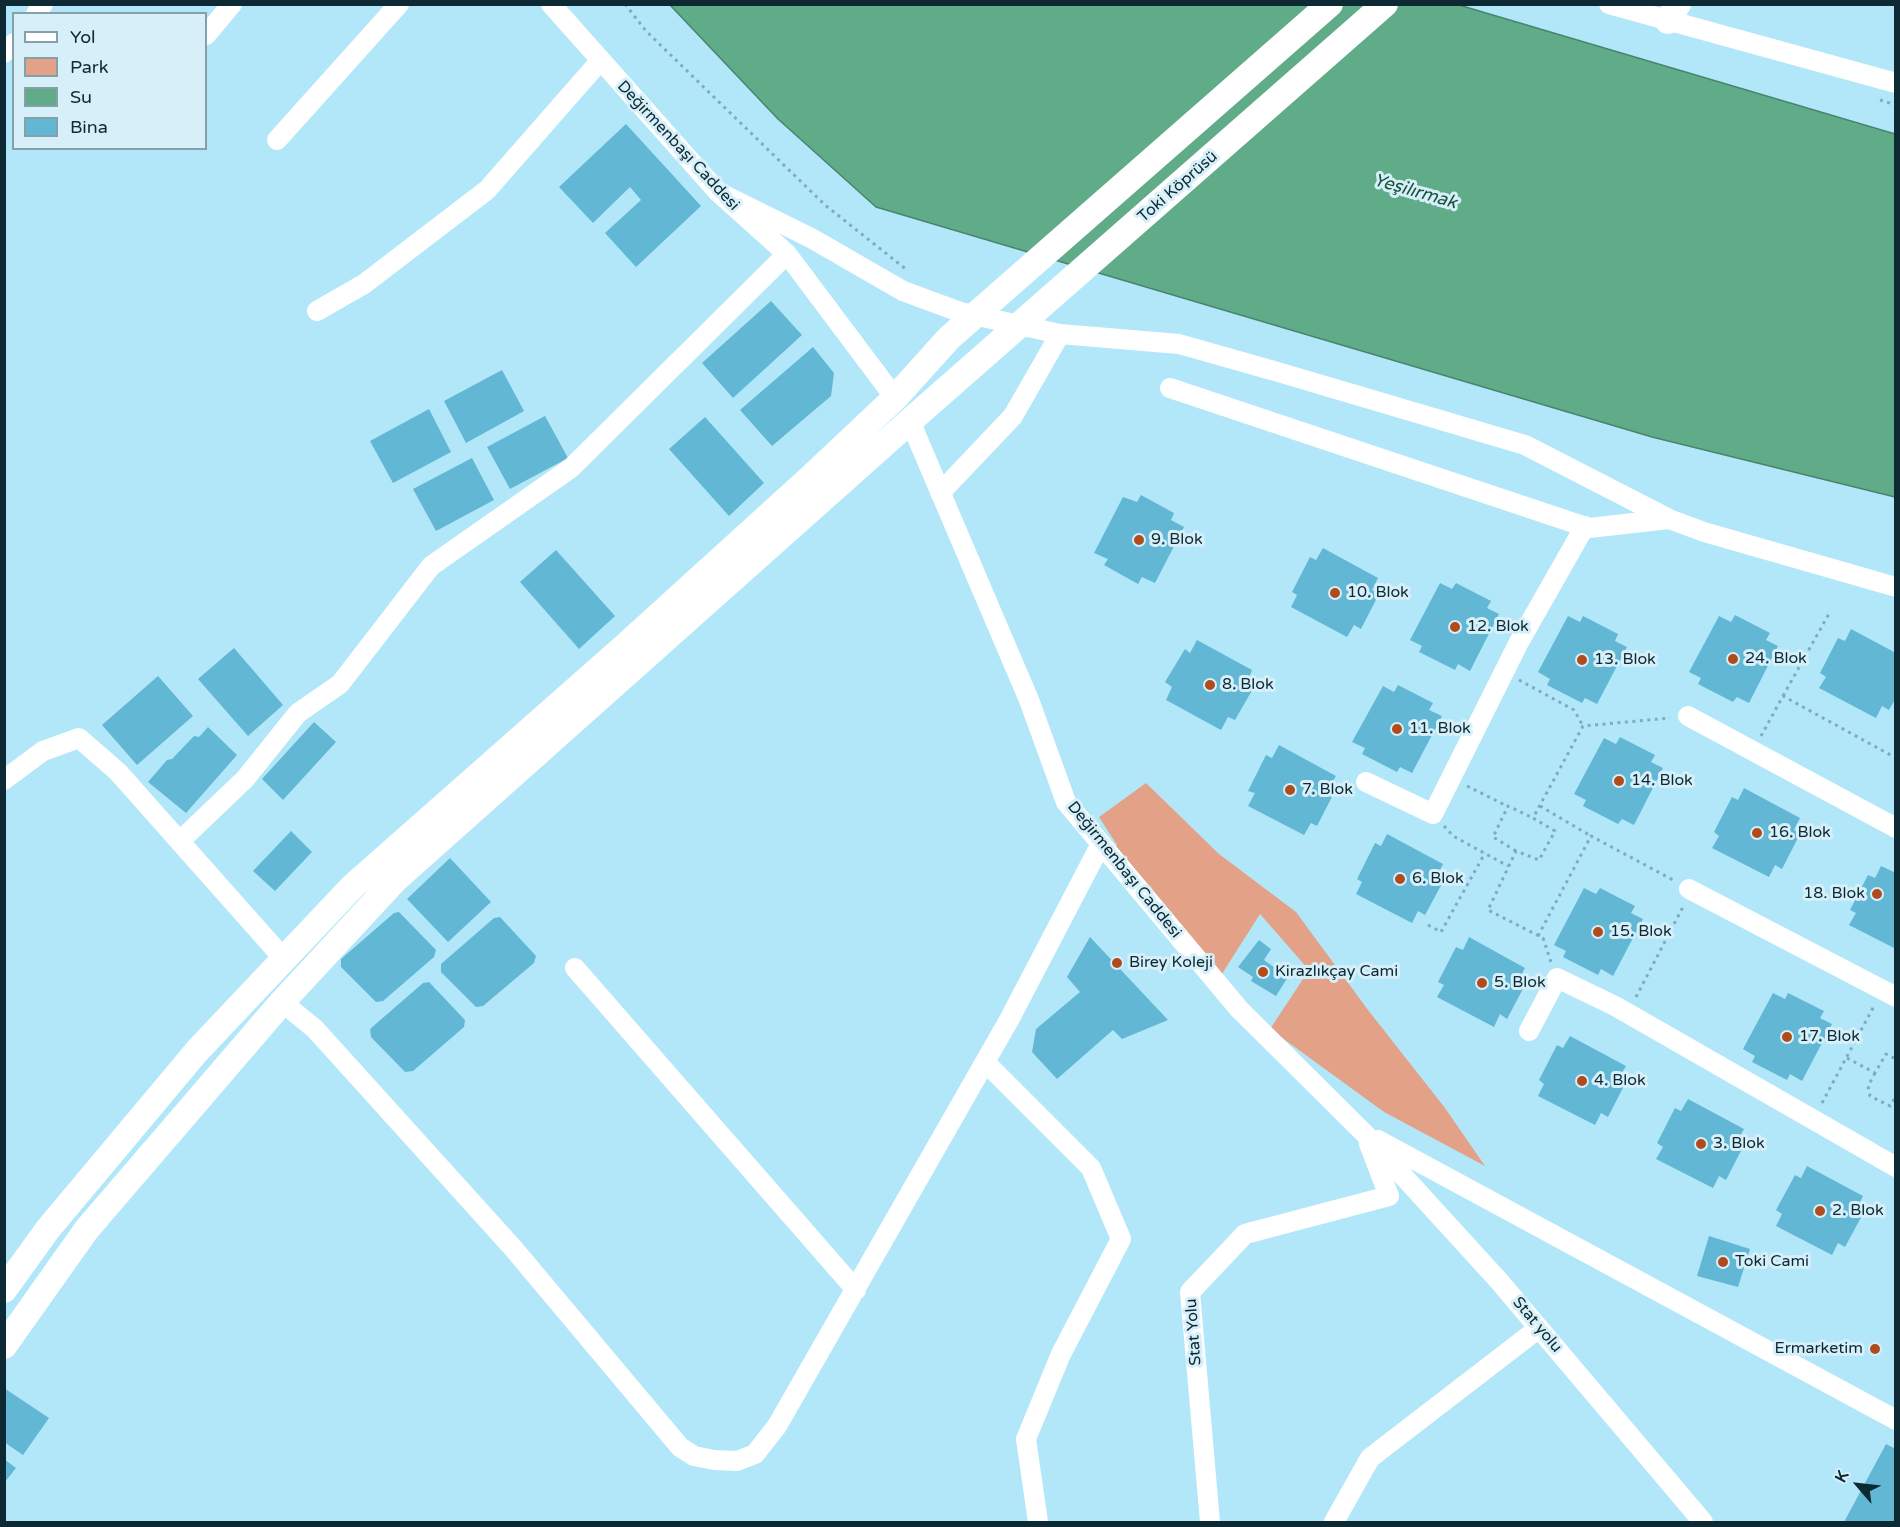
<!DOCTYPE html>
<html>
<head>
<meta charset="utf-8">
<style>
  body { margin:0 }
  #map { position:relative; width:1900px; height:1527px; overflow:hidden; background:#b2e7fa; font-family:"Varela Round",sans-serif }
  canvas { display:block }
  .frame { position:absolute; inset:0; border:6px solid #0d2933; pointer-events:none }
  .legend { position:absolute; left:12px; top:12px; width:195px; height:138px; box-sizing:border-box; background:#d6eff9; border:2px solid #86a0aa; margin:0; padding:8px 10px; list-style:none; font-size:18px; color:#0d2933 }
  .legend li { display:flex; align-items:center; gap:12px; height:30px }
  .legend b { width:30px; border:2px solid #86a0aa }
  .north { position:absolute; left:1828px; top:1455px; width:60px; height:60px; -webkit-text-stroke:4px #d6eff9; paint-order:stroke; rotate:298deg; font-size:16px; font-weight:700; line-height:24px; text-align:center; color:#0d2933 }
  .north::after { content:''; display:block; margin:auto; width:21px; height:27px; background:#0d2933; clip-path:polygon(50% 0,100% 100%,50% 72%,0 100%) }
</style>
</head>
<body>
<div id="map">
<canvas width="1900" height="1527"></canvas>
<div class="frame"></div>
<ul class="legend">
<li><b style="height:8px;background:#fff"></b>Yol</li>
<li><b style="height:16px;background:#e3a288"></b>Park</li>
<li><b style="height:16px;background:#60ac88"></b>Su</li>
<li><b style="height:16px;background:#61b7d4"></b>Bina</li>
</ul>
<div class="north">K</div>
</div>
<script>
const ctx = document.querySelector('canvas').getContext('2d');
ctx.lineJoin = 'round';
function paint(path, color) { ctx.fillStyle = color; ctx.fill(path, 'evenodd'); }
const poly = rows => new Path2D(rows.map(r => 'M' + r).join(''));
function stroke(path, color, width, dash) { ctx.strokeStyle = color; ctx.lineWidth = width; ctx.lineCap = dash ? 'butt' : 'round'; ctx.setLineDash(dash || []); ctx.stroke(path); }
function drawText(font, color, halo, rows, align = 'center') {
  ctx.font = font + ' "Varela Round",sans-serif'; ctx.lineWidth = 6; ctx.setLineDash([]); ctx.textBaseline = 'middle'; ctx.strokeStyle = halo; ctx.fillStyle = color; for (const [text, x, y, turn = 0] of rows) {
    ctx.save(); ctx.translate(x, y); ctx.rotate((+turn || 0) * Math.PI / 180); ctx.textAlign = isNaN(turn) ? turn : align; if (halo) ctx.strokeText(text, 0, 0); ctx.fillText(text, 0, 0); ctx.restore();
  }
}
const green = poly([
  [1146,783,1219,854,1296,912,1368,1010,1445,1108,1485,1166,1384,1112,1270,1029,1309,970,1260,914,1220,977,1111,851,1117,845,1099,817]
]);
const water = poly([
  [670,5,1459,5,1895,134,1895,497,1652,437,876,207,778,119,670,5]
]);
const building = poly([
  [626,124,701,206,636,267,605,233,641,200,630,187,593,223,559,187],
  [771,301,802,335,733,398,702,363],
  [813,347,834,373,831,396,772,446,740,410],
  [502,370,524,411,466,443,444,401],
  [429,409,451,452,393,483,370,441],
  [545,416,568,458,510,489,487,447],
  [705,417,764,483,729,516,669,449],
  [472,458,494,500,436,531,413,489],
  [1141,495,1174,513,1171,520,1184,527,1155,583,1142,577,1138,584,1104,565,1108,559,1094,553,1123,497,1137,502],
  [1323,548,1378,578,1372,590,1379,594,1361,629,1354,625,1347,637,1291,607,1297,595,1292,592,1310,557,1316,560],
  [556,550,615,616,579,649,520,582],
  [1440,583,1452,589,1456,583,1491,601,1487,608,1499,614,1470,671,1458,664,1455,670,1419,652,1422,646,1410,640],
  [1735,615,1770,633,1766,640,1778,646,1749,703,1737,697,1733,702,1698,684,1701,678,1689,672,1719,616,1731,622],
  [1568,616,1580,622,1583,616,1618,634,1615,641,1627,647,1597,704,1585,698,1582,703,1547,685,1550,679,1538,672],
  [1851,629,1896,653,1896,698,1889,710,1882,706,1876,718,1819,688,1826,677,1820,673,1838,638,1845,641],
  [1197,640,1252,670,1247,683,1254,687,1235,720,1228,717,1221,730,1166,700,1172,687,1165,682,1185,649,1190,653],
  [234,648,283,705,248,736,198,679],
  [158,676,193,716,137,765,102,725],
  [1398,685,1433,703,1429,710,1442,716,1412,773,1400,767,1397,772,1362,754,1365,748,1352,742,1383,686,1394,692],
  [314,722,336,742,283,800,262,779],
  [208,727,237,755,186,813,148,782,167,760,172,759,194,736,199,737],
  [1620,737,1655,755,1651,762,1663,768,1634,825,1622,819,1618,824,1583,806,1586,800,1574,794,1604,738,1616,744],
  [1279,745,1336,776,1329,788,1335,791,1317,826,1311,823,1304,835,1248,806,1255,793,1248,791,1266,755,1272,758],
  [1744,788,1800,818,1794,830,1800,834,1782,869,1775,865,1769,877,1712,848,1719,836,1714,832,1732,797,1738,800],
  [291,831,312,852,275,891,253,871],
  [1387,834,1443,864,1437,876,1444,880,1425,915,1418,911,1412,923,1356,894,1362,882,1357,879,1375,843,1381,846],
  [450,858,491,902,448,942,407,899],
  [1881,866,1896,873,1896,949,1849,925,1856,913,1850,910,1868,875,1875,878],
  [1584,888,1596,894,1600,888,1635,906,1631,913,1643,919,1613,976,1601,969,1598,975,1563,957,1566,951,1554,945],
  [399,912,436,950,434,957,383,1001,376,1002,341,967,341,959,394,913],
  [500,917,536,956,534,963,483,1006,476,1007,441,972,441,964,494,918],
  [1090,937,1168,1020,1122,1039,1113,1030,1057,1079,1032,1052,1036,1029,1080,992,1067,977],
  [1469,937,1525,968,1519,979,1526,983,1507,1019,1500,1014,1494,1027,1437,997,1444,985,1438,982,1456,947,1463,950],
  [1259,940,1271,949,1264,960,1288,977,1276,996,1251,981,1253,977,1238,967],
  [429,982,465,1020,464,1027,413,1071,405,1072,371,1037,370,1029,423,983],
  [1773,993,1785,999,1788,993,1824,1011,1820,1018,1832,1024,1802,1081,1790,1074,1787,1080,1752,1062,1755,1056,1743,1049],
  [1570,1036,1626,1066,1619,1078,1626,1082,1608,1117,1601,1113,1595,1125,1538,1096,1544,1084,1539,1080,1557,1045,1563,1048],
  [1688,1099,1744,1129,1737,1141,1744,1145,1726,1180,1719,1176,1713,1188,1656,1159,1663,1147,1657,1143,1675,1108,1681,1111],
  [1807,1166,1863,1196,1857,1208,1864,1212,1845,1247,1838,1243,1832,1255,1776,1226,1782,1214,1776,1210,1795,1175,1801,1178],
  [1709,1236,1750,1249,1738,1287,1697,1276],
  [4,1388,49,1418,23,1455,4,1442],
  [1886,1444,1896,1449,1896,1522,1844,1522],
  [4,1459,16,1468,4,1483]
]);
const path = poly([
  [625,4,646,31,825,205,907,270],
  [1880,100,1896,105],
  [1519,680,1574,710,1583,726],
  [1783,696,1830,612],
  [1761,736,1783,696,1896,758],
  [1467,786,1509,807],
  [1540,806,1591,836],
  [1444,826,1453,836,1508,866],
  [1516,851,1493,837,1508,806,1533,818],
  [1428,925,1441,932,1485,853],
  [1538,936,1591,836,1675,881],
  [1551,962,1543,938,1488,910,1516,851,1539,860,1555,831,1533,818,1583,726,1670,718],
  [1636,997,1684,905],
  [1847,1058,1875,1073,1886,1054,1896,1059],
  [1875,1073,1868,1086,1870,1096,1890,1106,1896,1096],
  [1822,1103,1874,1006]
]);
const minor = poly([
  [551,4,718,192,787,254,895,398],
  [1609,4,1896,83],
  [36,14,43,4],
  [206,35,232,4],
  [4,53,14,43],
  [277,140,399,4],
  [718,192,811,238,903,291,960,312,1060,334,1179,344,1278,372,1525,445,1669,519,1704,532,1896,587],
  [317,311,364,284,487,190,600,61],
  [1170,388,1589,528,1669,519],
  [910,421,1029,700,1066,802,1239,1009,1364,1133,1499,1281,1703,1522],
  [940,493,1013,416,1060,334],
  [1688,716,1896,828],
  [4,780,43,751,79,738,118,772,284,959],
  [1366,782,1433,814,1519,642,1585,526],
  [180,841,245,779,298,713,340,684,431,566,571,468,787,254],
  [1689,889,1896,997],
  [575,968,856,1290],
  [282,1002,315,1029,513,1248,680,1447,694,1456,714,1460,737,1461,755,1454,777,1426,1009,1020,1101,844],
  [1529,1031,1557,978,1615,1006,1896,1167],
  [985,1062,1091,1168,1121,1239,1061,1354,1026,1439,1038,1522],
  [1378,1140,1896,1420],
  [1210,1522,1190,1292,1245,1234,1389,1196,1369,1144],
  [1334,1522,1370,1458,1539,1328]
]);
const major = poly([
  [1668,21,1678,4],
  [4,1290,48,1229,197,1051,353,886,625,646,811,477,895,398,949,338,1330,4],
  [4,1346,87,1229,282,1002,396,879,910,421,1385,4]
]);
const markers = [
  [1139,540,6,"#b04b1d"],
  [1335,593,6,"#b04b1d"],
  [1455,627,6,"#b04b1d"],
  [1733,659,6,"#b04b1d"],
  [1582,660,6,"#b04b1d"],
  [1210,685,6,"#b04b1d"],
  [1397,729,6,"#b04b1d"],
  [1619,781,6,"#b04b1d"],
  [1290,790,6,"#b04b1d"],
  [1757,833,6,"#b04b1d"],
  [1400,879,6,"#b04b1d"],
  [1877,894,6,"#b04b1d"],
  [1598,932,6,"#b04b1d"],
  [1117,963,6,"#b04b1d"],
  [1263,972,6,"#b04b1d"],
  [1482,983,6,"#b04b1d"],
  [1787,1037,6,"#b04b1d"],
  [1582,1081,6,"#b04b1d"],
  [1701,1144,6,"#b04b1d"],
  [1820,1211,6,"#b04b1d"],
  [1723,1262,6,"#b04b1d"],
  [1875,1349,6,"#b04b1d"]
];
const streetNames = [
  ["Değirmenbaşı Caddesi",678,146,47],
  ["Toki Köprüsü",1178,187,-41],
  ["Değirmenbaşı Caddesi",1124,870,51],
  ["Stat yolu",1537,1325,50],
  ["Stat Yolu",1194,1332,-94]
];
const poiNames = [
  ["9. Blok",1151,540],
  ["10. Blok",1347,593],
  ["12. Blok",1467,627],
  ["24. Blok",1745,659],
  ["13. Blok",1594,660],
  ["8. Blok",1222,685],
  ["11. Blok",1409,729],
  ["14. Blok",1631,781],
  ["7. Blok",1302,790],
  ["16. Blok",1769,833],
  ["6. Blok",1412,879],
  ["18. Blok",1865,894,"right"],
  ["15. Blok",1610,932],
  ["Birey Koleji",1129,963],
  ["Kirazlıkçay Cami",1275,972],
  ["5. Blok",1494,983],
  ["17. Blok",1799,1037],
  ["4. Blok",1594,1081],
  ["3. Blok",1713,1144],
  ["2. Blok",1832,1211],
  ["Toki Cami",1735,1262],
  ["Ermarketim",1863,1349,"right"]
];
const waterNames = [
  ["Yeşilırmak",1415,192,16]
];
paint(green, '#e3a288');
paint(water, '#60ac88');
stroke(water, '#47856e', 1.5);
paint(building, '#61b7d4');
stroke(path, '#7facbd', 3, [3, 4.5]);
stroke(minor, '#fff', 20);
stroke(major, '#fff', 26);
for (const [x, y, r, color] of markers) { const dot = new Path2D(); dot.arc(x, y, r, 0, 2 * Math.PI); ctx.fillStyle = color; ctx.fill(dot); stroke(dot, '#d6eff9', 2); }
drawText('16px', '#0d2933', '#d6eff9', streetNames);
drawText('16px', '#0d2933', '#d6eff9', poiNames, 'left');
drawText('italic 18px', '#19543c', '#d6eff9', waterNames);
</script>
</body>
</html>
